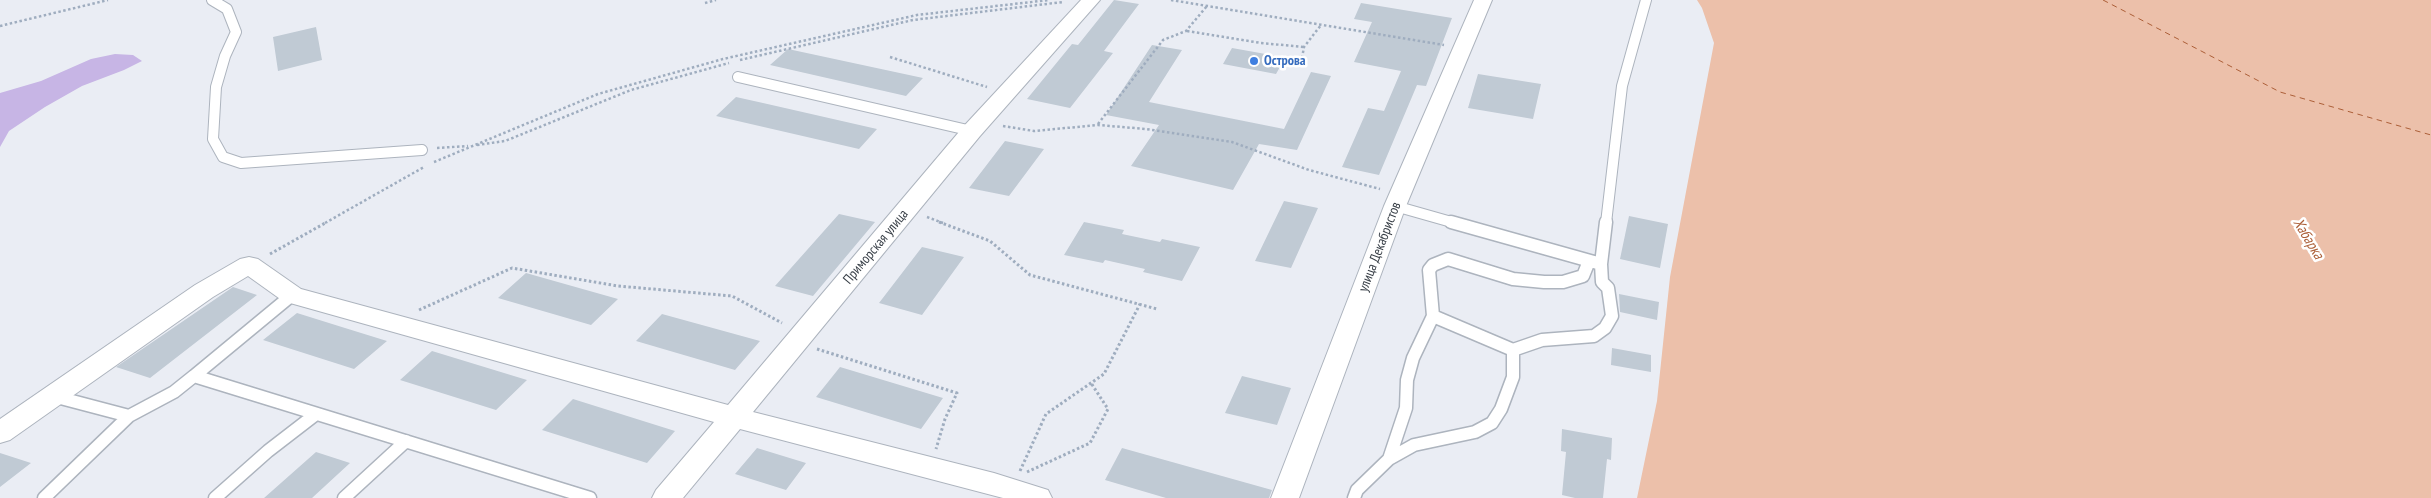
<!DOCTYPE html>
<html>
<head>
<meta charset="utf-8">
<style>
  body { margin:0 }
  canvas { display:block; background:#eaedf4 }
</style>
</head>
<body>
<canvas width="2431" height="498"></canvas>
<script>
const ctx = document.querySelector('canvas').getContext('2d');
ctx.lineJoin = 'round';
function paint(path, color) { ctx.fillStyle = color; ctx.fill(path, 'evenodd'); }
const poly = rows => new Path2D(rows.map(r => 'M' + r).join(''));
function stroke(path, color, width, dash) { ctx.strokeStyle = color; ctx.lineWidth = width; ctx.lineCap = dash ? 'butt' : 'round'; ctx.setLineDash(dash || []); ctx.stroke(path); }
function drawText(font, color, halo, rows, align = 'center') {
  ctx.font = font + ' "PT Sans Narrow",sans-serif'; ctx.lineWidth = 5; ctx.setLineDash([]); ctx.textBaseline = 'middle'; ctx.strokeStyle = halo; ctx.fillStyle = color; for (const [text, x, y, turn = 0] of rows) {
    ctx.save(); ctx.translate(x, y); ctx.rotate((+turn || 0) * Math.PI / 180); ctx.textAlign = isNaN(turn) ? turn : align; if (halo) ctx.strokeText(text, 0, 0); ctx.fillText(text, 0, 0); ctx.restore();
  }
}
const green = poly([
  [115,54,133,55,142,61,124,70,82,86,45,107,9,131,0,147,0,93,41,81,91,59]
]);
const water = poly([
  [1697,0,2431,0,2431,498,1637,498,1657,401,1670,277,1714,43,1702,8]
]);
const ferry = poly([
  [2103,0,2280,92,2431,135]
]);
const building = poly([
  [1114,0,1139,4,1104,51,1113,53,1070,108,1027,99,1072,44,1078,45],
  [1361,3,1452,18,1426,86,1417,85,1379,175,1342,167,1368,108,1384,111,1401,71,1354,62,1372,22,1354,19],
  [316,27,322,60,278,71,273,37],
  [1152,45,1182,50,1149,102,1284,129,1311,72,1331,76,1297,150,1259,144,1233,190,1131,166,1159,125,1106,115],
  [1232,48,1260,53,1285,58,1276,74,1223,64],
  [788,49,923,78,906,96,770,65],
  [1478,74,1541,84,1533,119,1468,108],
  [736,97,763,103,877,129,859,149,716,116],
  [1005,141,1044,149,1009,196,969,188],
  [1284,201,1318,208,1291,268,1255,261],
  [839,214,875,222,813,296,775,286],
  [1629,216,1668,224,1660,268,1620,259],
  [1084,222,1124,230,1122,234,1160,242,1162,239,1200,247,1182,281,1143,272,1145,269,1105,260,1103,263,1064,255],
  [922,247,964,257,922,315,879,303],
  [526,273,618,299,591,325,498,298],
  [233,287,257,295,150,378,116,367],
  [1619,294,1659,302,1657,320,1620,312],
  [297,313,345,328,387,341,354,369,263,340],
  [662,314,760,341,735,370,636,341],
  [1612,348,1651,355,1651,372,1611,365],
  [432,351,527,380,496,410,400,380],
  [840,367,943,398,921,429,816,397],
  [1242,376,1291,388,1277,425,1225,413],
  [573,399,675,431,647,463,542,430],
  [1562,429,1612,438,1611,460,1607,459,1603,498,1575,498,1562,495,1566,452,1561,451],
  [757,448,806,463,786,490,735,474],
  [1122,448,1272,490,1269,498,1166,498,1105,480],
  [316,452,350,463,312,498,264,498],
  [0,453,31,463,0,487]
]);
const pathFar1 = poly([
  [1171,0,1444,45],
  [705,3,716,0],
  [0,26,108,0],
  [1187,31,1261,43,1304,47],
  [890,57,987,87],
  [1302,58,1304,47,1321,25],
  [740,60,913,20,1063,2],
  [1098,124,1163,40,1186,31,1207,6],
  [1003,126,1034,131,1098,125,1146,129,1232,142,1309,170,1380,189],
  [477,145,505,141,631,90,729,63],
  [437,148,468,146],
  [434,162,598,94,723,59,917,15,1049,0],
  [927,217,943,223],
  [325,223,424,167]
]);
const path = poly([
  [939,222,990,241,1030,275,1157,309],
  [270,254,327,222],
  [419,310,512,268,618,286,732,296,782,323],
  [817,349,957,393,945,419,936,449],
  [1020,471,1046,414,1104,374,1140,304],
  [1027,472,1090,443,1108,409,1091,383]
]);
const laneFar1 = poly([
  [212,0,227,9,236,32,225,56,216,87,213,139,223,157,241,163,422,150],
  [738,77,972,131],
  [1395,206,1455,223],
  [1606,223,1622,86,1646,0]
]);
const lane = poly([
  [1451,222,1601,264,1606,222],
  [1589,261,1583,276,1563,282,1544,282,1513,279,1448,259,1433,265,1429,270,1433,316,1513,350,1542,340,1594,336,1605,328,1612,316,1608,288,1602,282,1601,264],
  [292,295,194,376,590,498],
  [53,396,129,416],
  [1389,459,1406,408,1407,380,1413,358,1433,316],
  [44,498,129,416,174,392,194,376],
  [215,498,268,451,316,414],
  [344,498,406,441],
  [1354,498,1357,490,1389,459,1414,445,1475,432,1492,423,1501,409,1513,377,1513,350]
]);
const street = poly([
  [1081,0,1100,0,980,136,753,412,994,473,1048,490,1052,498,1003,498,740,429,683,498,652,498,656,490,714,422,283,301,248,276,213,297,10,440,0,443,0,419,195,285,240,259,249,257,258,259,301,289,728,405,964,126,1081,0],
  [1474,0,1492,0,1406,206,1299,498,1271,498,1384,206,1474,0]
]);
const markers = [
  [1254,61,5,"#3f7fe0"]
];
const shopNames = [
  ["Острова",1264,61]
];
const streetNames = [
  ["Приморская улица",876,247,-50],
  ["улица Декабристов",1380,247,-69]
];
const waterNames = [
  ["Хабарка",2308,239,59]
];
paint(green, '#c7b5e5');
paint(water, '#ecc0aa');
stroke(ferry, '#ac5f38', 1, [5.5, 4.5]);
paint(building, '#c0cad4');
stroke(laneFar1, '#adb4be', 12);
stroke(lane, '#adb4be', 15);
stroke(street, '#adb4be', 2);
stroke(pathFar1, '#9fadbf', 2.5, [2.5, 2.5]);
stroke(path, '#9fadbf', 3, [2.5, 2.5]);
stroke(laneFar1, '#fff', 10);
stroke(lane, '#fff', 12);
paint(street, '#fff');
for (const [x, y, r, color] of markers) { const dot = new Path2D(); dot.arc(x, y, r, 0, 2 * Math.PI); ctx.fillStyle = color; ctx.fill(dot); stroke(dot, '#fff', 2); }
drawText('bold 14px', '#366cbe', '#fff', shopNames, 'left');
drawText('14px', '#383f47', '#fff', streetNames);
drawText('italic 15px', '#ac5f38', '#fff', waterNames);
</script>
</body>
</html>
